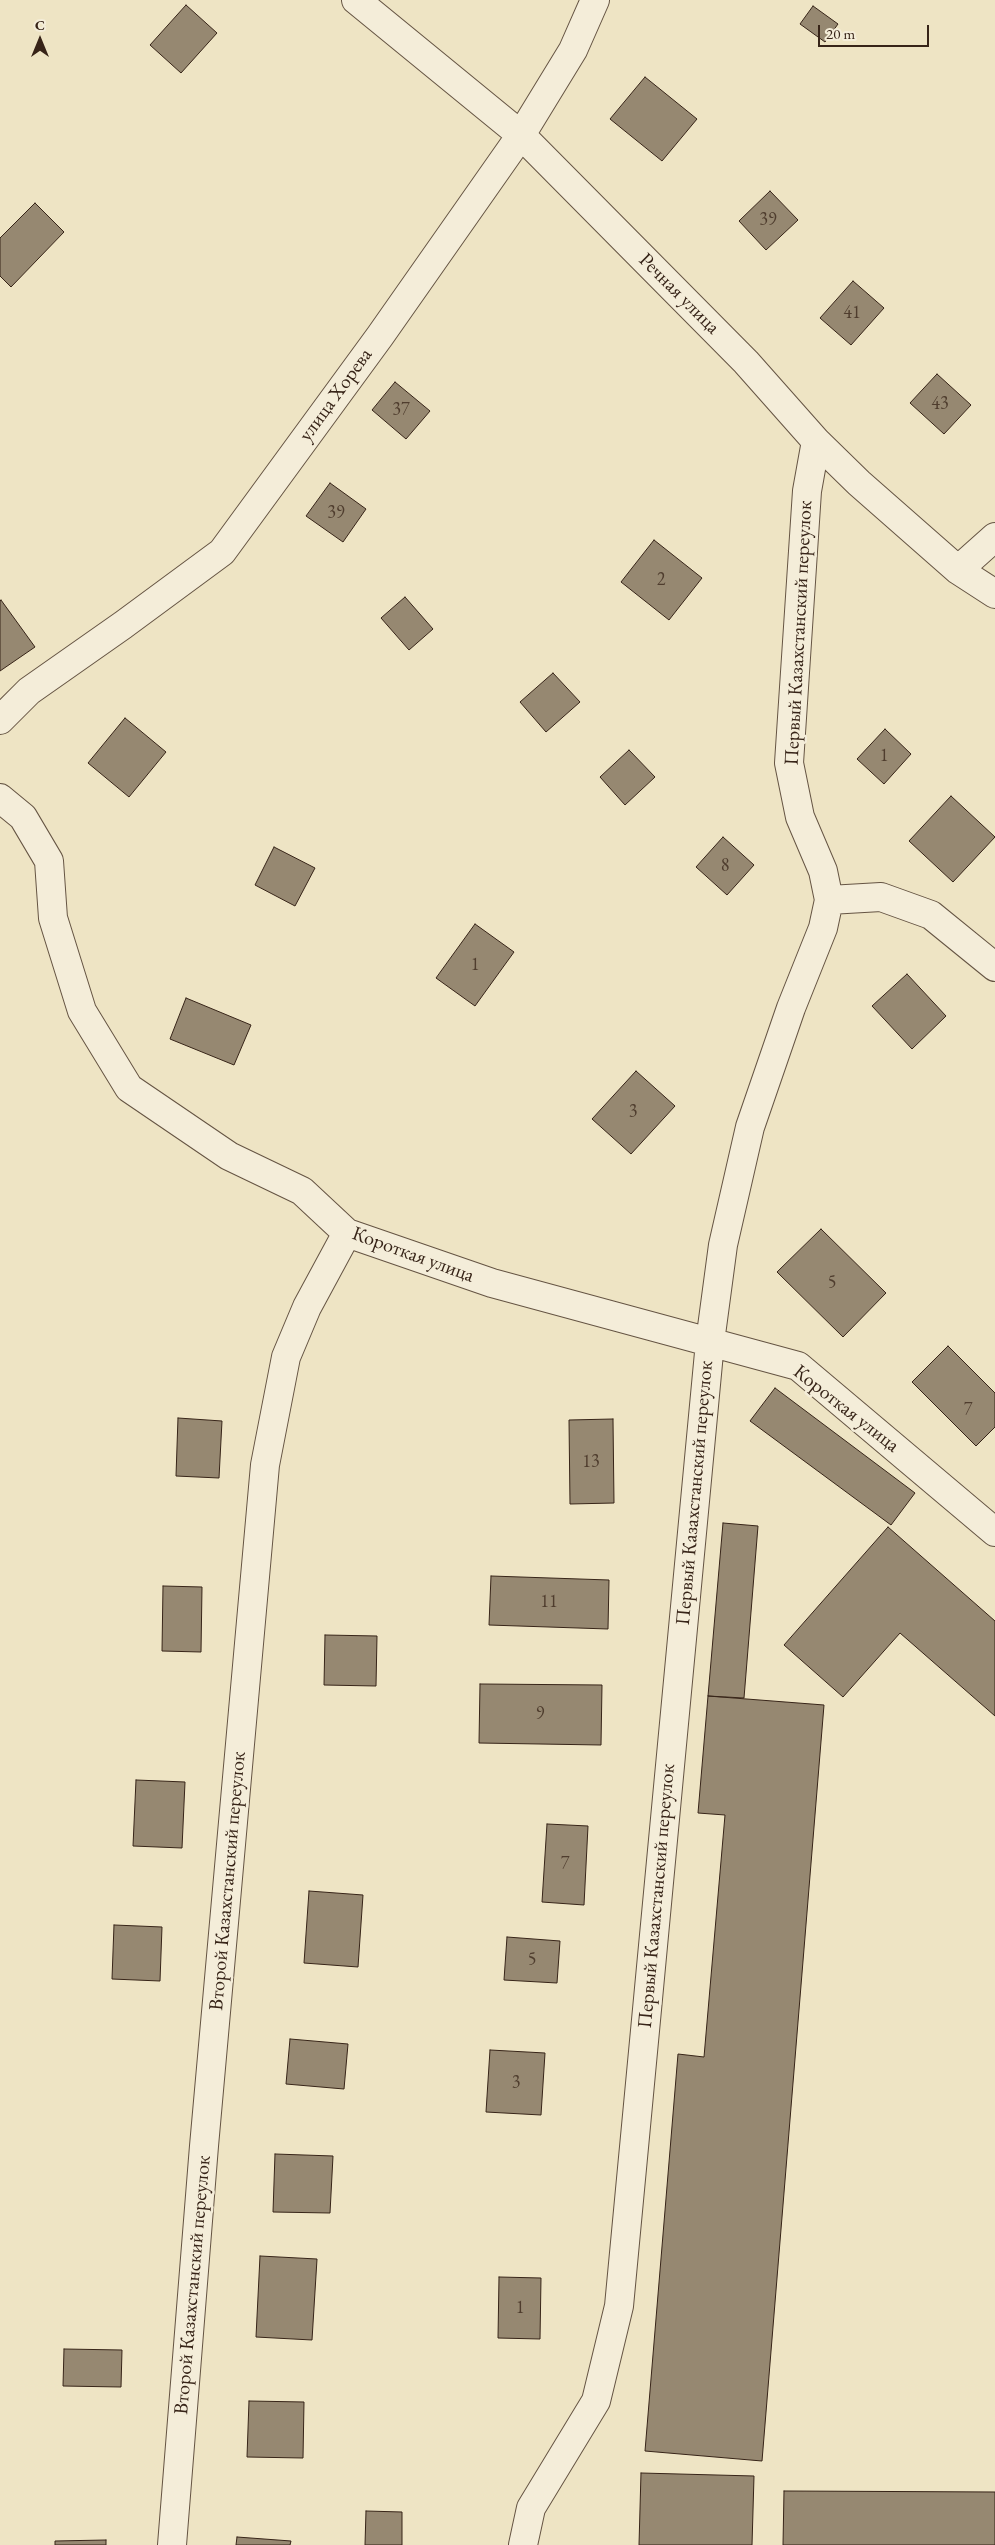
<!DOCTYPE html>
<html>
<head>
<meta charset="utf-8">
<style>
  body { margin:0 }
  #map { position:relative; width:995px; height:2545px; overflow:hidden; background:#eee4c4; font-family:"EB Garamond",serif }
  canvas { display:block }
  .north { position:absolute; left:15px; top:15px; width:50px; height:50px; -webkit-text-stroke:4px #f4edd9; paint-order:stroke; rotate:0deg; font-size:14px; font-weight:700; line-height:20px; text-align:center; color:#372418 }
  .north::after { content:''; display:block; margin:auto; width:18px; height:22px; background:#372418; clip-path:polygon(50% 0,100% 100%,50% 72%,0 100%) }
  .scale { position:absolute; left:818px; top:25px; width:111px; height:22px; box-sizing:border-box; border:2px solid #372418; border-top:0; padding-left:6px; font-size:15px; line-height:18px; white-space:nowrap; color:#372418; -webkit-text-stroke:4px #f4edd9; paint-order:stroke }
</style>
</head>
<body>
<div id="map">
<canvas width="995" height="2545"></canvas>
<div class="north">С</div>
<div class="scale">20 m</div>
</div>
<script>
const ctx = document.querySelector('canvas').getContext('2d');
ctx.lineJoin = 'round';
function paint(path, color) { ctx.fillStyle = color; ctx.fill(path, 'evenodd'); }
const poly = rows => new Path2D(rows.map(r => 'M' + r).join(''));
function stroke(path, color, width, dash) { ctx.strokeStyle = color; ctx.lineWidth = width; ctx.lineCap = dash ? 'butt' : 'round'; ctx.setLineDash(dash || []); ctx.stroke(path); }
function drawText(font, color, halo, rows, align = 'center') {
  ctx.font = font + ' "EB Garamond",serif'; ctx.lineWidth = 5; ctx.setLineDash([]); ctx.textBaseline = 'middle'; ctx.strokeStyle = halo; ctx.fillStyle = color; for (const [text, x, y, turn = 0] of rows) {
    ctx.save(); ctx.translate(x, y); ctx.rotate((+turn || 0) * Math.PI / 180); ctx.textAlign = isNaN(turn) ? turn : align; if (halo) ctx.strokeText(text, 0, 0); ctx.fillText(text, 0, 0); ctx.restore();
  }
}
const building = poly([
  [186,5,217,33,181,73,150,45,186,5],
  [813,6,838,24,825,42,800,24,813,6],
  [645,77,697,119,662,161,610,119,645,77],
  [770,191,798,220,766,250,739,221,770,191],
  [35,203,64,232,11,287,0,276,0,238,35,203],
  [853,281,884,308,851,345,820,318,853,281],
  [937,374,971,405,944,434,910,403,937,374],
  [395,382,430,411,406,439,372,410,395,382],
  [330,483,366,509,343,542,306,516,330,483],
  [654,540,702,578,669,620,621,582,654,540],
  [405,597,433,629,409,650,381,618,405,597],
  [1,600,35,647,0,671,0,601,1,600],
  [553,673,580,702,546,732,520,702,553,673],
  [125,718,166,752,129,797,88,763,125,718],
  [885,729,911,754,884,784,857,759,885,729],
  [629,750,655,777,625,805,600,777,629,750],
  [951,796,995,837,953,882,909,841,951,796],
  [723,837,754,865,727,895,696,867,723,837],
  [274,847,315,868,295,906,255,885,274,847],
  [475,924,514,952,475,1006,436,978,475,924],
  [907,974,946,1016,912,1049,872,1006,907,974],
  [186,998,251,1025,234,1065,170,1039,186,998],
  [636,1071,675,1106,631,1154,592,1119,636,1071],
  [821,1229,886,1293,843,1337,777,1272,821,1229],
  [948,1346,995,1393,995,1427,976,1446,912,1382,948,1346],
  [775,1388,915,1493,891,1525,750,1421,775,1388],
  [178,1418,222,1421,219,1478,176,1476,178,1418],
  [613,1419,614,1503,570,1504,569,1420,613,1419],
  [723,1523,758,1526,744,1698,708,1696,723,1523],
  [888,1527,995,1621,995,1716,900,1633,843,1697,784,1645,888,1527],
  [491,1576,609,1580,608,1629,489,1625,491,1576],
  [163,1586,202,1587,201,1652,162,1651,163,1586],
  [325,1635,377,1636,376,1686,324,1685,325,1635],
  [480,1684,602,1685,601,1745,479,1743,480,1684],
  [708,1696,824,1705,762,2461,645,2451,678,2054,704,2057,725,1815,698,1813,708,1696],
  [136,1780,185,1782,182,1848,133,1846,136,1780],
  [547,1824,588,1826,584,1905,542,1902,547,1824],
  [309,1891,363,1895,358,1967,304,1963,309,1891],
  [114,1925,162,1927,160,1981,112,1979,114,1925],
  [507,1937,560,1941,557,1983,504,1980,507,1937],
  [290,2039,348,2044,344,2089,286,2084,290,2039],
  [490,2050,545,2053,541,2115,486,2112,490,2050],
  [275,2154,333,2156,330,2213,273,2212,275,2154],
  [260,2256,317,2259,312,2340,256,2337,260,2256],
  [499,2277,541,2278,540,2339,498,2338,499,2277],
  [64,2349,122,2350,121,2387,63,2386,64,2349],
  [249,2401,304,2402,303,2458,247,2457,249,2401],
  [641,2473,754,2476,752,2545,639,2545,641,2473],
  [784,2491,995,2492,995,2545,783,2545,784,2491],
  [366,2511,402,2512,402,2545,365,2545,366,2511],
  [237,2537,291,2541,290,2545,236,2545,237,2537],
  [106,2540,106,2545,55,2545,55,2541,106,2540]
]);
const street = poly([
  [356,0,521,135,746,362,816,441,859,483,958,570,995,594],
  [958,570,995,537],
  [0,720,29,691,123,625,222,552,380,336,521,135,573,50,595,0],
  [0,798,23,817,49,861,53,918,82,1011,129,1088,229,1156,302,1191,347,1233,492,1283,798,1366,995,1532],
  [829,900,881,897,931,915,995,967],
  [172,2545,204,2146,265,1465,286,1357,307,1307,347,1233],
  [523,2545,531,2508,596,2401,619,2306,710,1342,723,1245,750,1127,791,1008,823,928,829,900,823,871,800,817,789,763,807,491,816,441]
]);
const numberNames = [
  ["39",768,220],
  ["41",852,313],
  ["43",940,404],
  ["37",401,410],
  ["39",336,513],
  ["2",661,580],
  ["1",884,756],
  ["8",725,866],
  ["1",475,965],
  ["3",633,1112],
  ["5",832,1283],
  ["7",968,1410],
  ["13",591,1462],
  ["11",549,1602],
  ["9",540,1714],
  ["7",565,1864],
  ["5",532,1960],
  ["3",516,2083],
  ["1",520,2308]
];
const streetNames = [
  ["Речная улица",679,294,45],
  ["улица Хорева",336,395,-54],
  ["Первый Казахстанский переулок",799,633,-87],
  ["Короткая улица",413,1255,20],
  ["Короткая улица",846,1409,38],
  ["Первый Казахстанский переулок",695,1493,-85],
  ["Второй Казахстанский переулок",228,1881,-85],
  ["Первый Казахстанский переулок",657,1896,-85],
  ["Второй Казахстанский переулок",193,2285,-85]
];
paint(building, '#968871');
stroke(building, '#372418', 1);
stroke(street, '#655443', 30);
stroke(street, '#f4edd9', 28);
drawText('18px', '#4f3d2e', null, numberNames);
drawText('20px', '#372418', '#f4edd9', streetNames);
</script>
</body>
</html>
